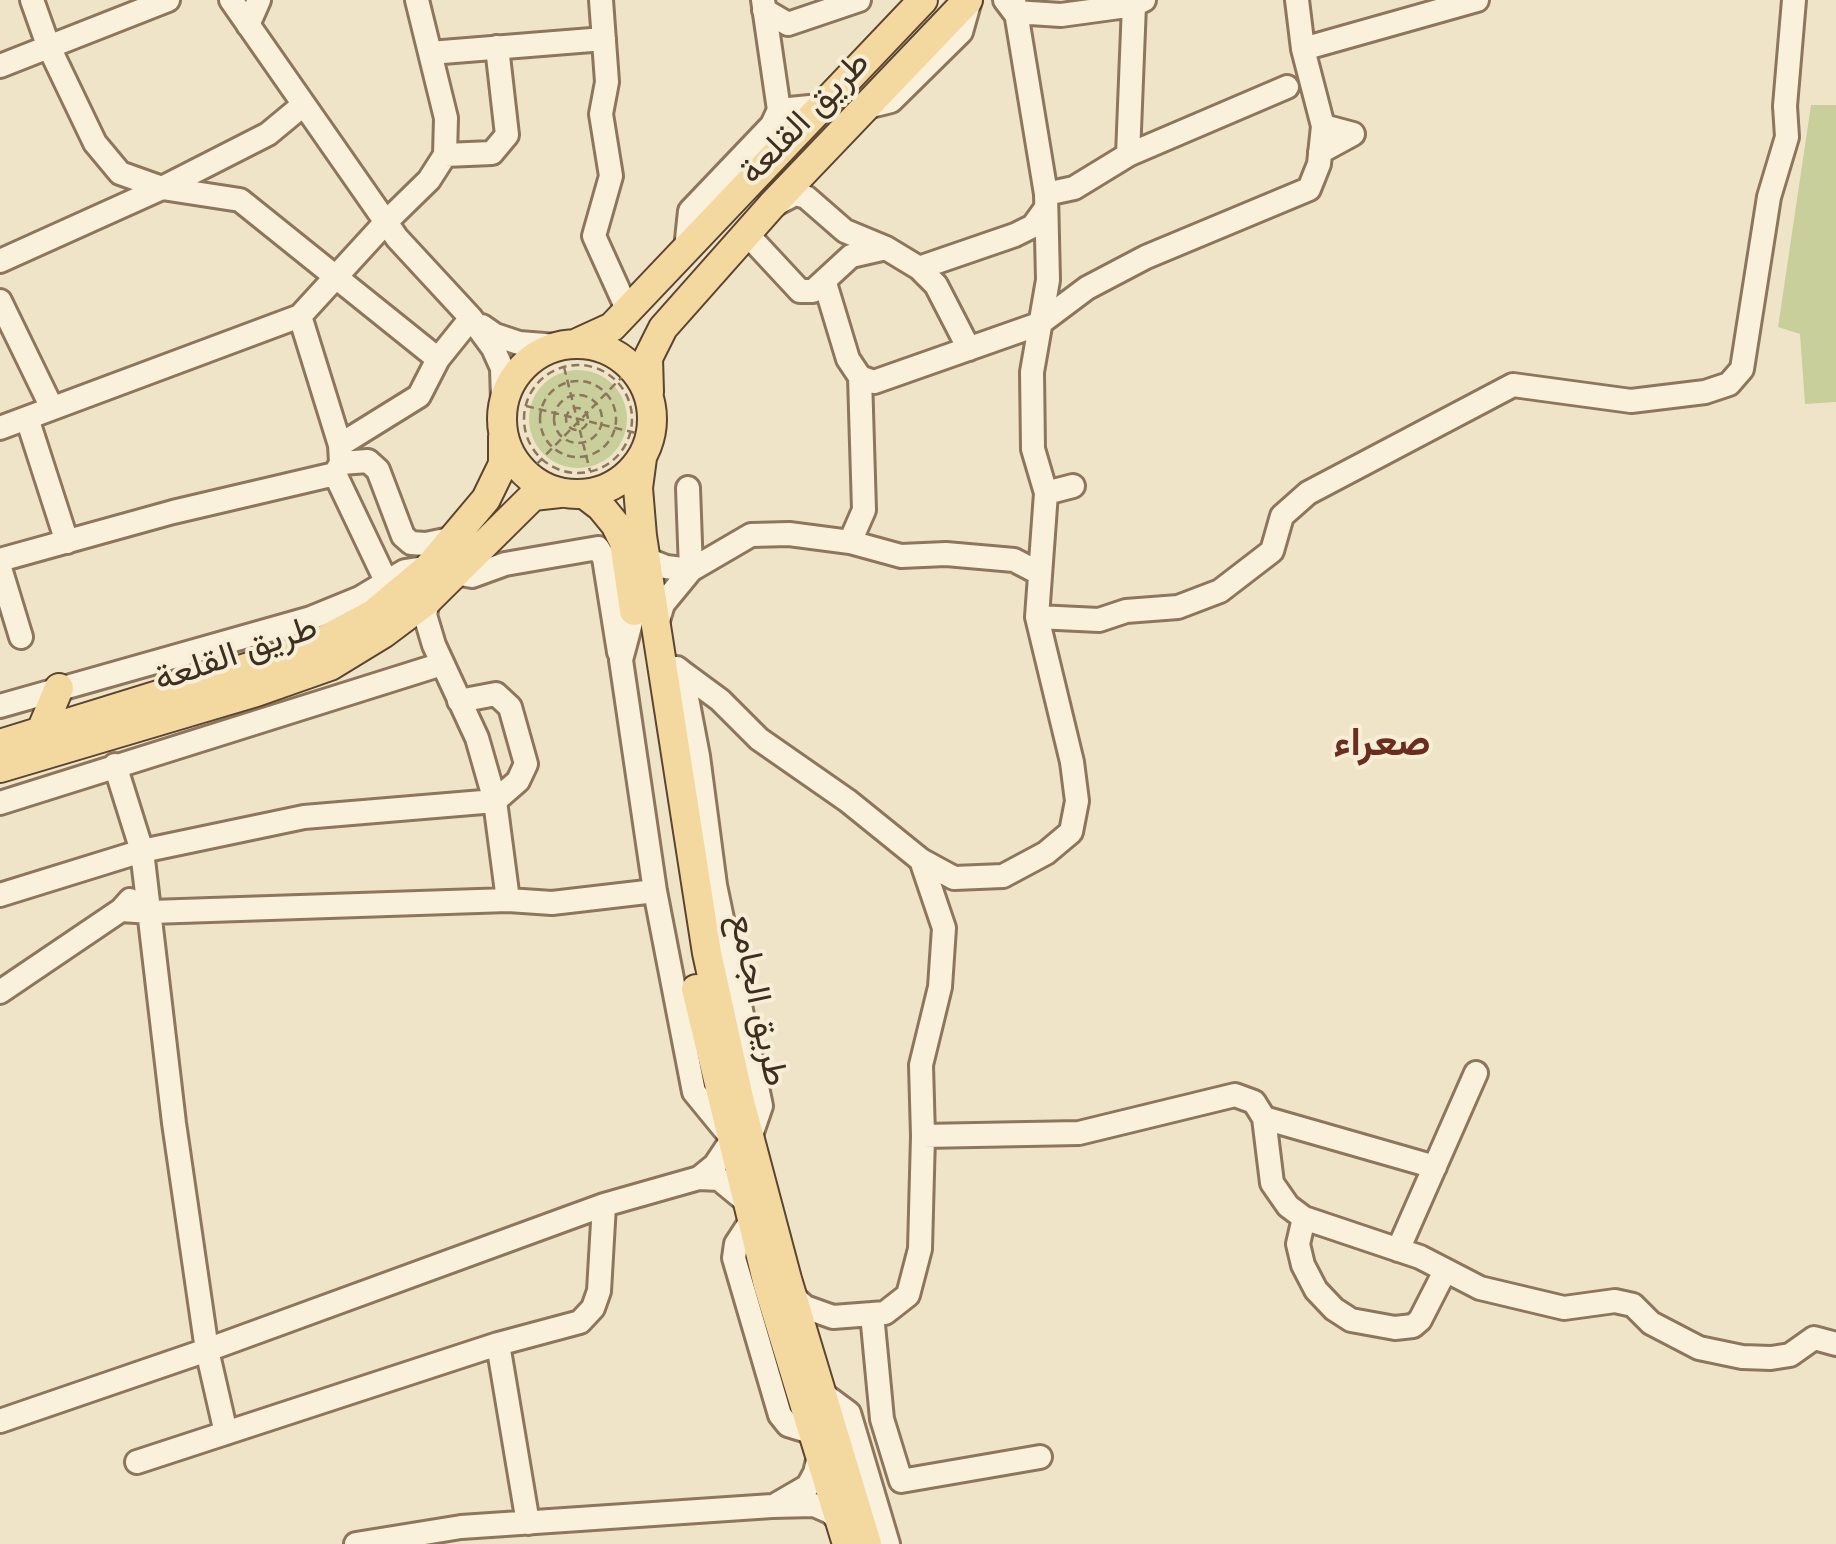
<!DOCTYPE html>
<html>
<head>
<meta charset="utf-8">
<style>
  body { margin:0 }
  canvas { display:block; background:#f0e4c8 }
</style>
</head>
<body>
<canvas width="1836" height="1544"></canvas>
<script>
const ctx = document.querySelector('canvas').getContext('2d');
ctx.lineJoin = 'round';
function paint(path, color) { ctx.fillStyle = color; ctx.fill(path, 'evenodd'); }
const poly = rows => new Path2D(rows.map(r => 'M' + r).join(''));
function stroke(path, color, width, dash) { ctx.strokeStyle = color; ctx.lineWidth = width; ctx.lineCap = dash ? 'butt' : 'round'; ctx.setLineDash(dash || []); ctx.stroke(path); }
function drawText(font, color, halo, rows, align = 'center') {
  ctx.font = font + ' "Libre Baskerville",Vazirmatn,serif'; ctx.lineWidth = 8; ctx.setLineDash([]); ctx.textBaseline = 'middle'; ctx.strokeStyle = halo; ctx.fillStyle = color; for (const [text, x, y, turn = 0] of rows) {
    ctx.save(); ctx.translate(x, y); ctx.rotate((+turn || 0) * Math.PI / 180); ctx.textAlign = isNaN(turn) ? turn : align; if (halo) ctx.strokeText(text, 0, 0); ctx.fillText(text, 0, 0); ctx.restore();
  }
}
const green = poly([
  [1811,105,1836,105,1836,402,1805,404,1800,334,1778,327],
  '529 419a49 49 0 1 1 98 0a49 49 0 1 1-98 0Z'
]);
const path = poly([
  '524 419a54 54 0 1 1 108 0a54 54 0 1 1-108 0Z',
  [564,367,590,471],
  '540 419a38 38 0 1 1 76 0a38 38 0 1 1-76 0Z',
  '554 419a24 24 0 1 1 48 0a24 24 0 1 1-48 0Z',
  [526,406,640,434],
  '566 419a11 11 0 1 1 22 0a11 11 0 1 1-22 0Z',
  [528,473,627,372]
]);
const minor = poly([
  [32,0,48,45,95,143,120,173,162,188,240,200,438,359],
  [231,0,397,238,471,318,493,348,502,368,503,401],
  [601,0,607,82,601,114,611,176,594,236,628,311],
  [763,0,779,110],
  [1005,0,1014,12,1061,15,1134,5,1144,0],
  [764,10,788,24,859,0],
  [248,25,259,0],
  [1303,49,1477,0],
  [430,53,604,39],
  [0,66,168,0],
  [867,107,891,101,961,32,970,0],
  [1320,152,1353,134,1323,126],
  [445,155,492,153,507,135,497,47],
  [1128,155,1134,5],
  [1046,194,1074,188,1128,155,1287,87],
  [776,204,795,194,806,197,845,231,886,248,919,268,936,285,969,349],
  [747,234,800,291,813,291,851,256,886,248],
  [686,249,690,211,772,125,779,110,820,106],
  [0,261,162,188,268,134,303,105],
  [919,268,1015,235,1033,226,1046,208],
  [825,283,848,359,860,377,874,382,1039,324,1087,288,1146,257,1309,189,1319,164,1323,126,1303,49,1297,0],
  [0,301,52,408],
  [300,316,340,445,341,463,335,474,387,583],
  [482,326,495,335,519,343,557,346],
  [27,418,67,542],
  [0,428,300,316,386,222,429,180,445,155,446,118,417,0],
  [340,445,419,396,438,359,471,318],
  [341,463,368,461,378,470,403,536,411,543,426,544,455,538],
  [688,488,691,570,751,535,789,534,850,542,901,556,946,554,1014,560,1039,573],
  [1046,493,1073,486],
  [850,542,864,510,860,377],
  [646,559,666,567,691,570],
  [0,560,173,512,335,474],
  [0,568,21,637],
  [454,573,472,576,505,564,598,548,604,558,619,652],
  [428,600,425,615,434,645,477,738,495,801,508,900],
  [634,611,621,660,655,891,694,1092,730,1136],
  [1037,617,1099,620,1126,611,1178,607,1220,591,1272,551,1282,516,1308,493,1513,385,1631,401,1705,392,1729,384,1742,369,1769,197,1787,137,1785,106,1794,0],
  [656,627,663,604,691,570],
  [677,668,682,672,698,756,715,885,761,1106,750,1138],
  [682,672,720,700,759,739,848,801,921,860,944,928,940,987,921,1065,923,1136],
  [0,706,311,618,360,598,405,571,424,568],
  [115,765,142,851,174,1123,207,1350,226,1433],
  [0,803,442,664],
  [921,860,954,878,1003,876,1046,853,1071,832,1077,801,1072,762,1037,617,1046,493,1033,449,1032,372,1048,280,1046,194,1014,0],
  [0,895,142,851,304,817,495,801,518,781,526,764,510,707,496,694,459,701],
  [121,910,151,912,508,900,552,903,655,891],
  [0,992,121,910,130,900],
  [1264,1118,1435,1167],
  [731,1141,715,1165,699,1178,719,1179,747,1202],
  [1304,1218,1298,1244,1303,1265,1316,1290,1334,1309,1351,1320,1395,1328,1413,1326,1420,1320,1445,1271],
  [751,1221,736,1244,734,1258,780,1415,788,1425,814,1433],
  [1398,1250,1476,1073],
  [791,1294,805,1307,833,1317,885,1313,908,1295,920,1249,923,1136,1079,1133,1235,1095,1254,1102,1264,1118,1272,1183,1288,1206,1304,1218,1420,1257,1480,1288,1564,1308,1615,1301,1633,1305,1651,1323,1699,1348,1742,1357,1771,1358,1790,1355,1814,1338,1836,1344],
  [872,1314,882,1419,901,1481,1040,1457],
  [498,1344,528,1523],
  [822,1393,849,1413,888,1544],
  [0,1421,207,1350,604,1205,699,1178],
  [137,1462,498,1344,580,1322,593,1308,599,1291,604,1205],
  [777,1504,808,1486,815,1473,820,1452],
  [356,1544,461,1527,772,1506,814,1505,830,1512,841,1522]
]);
const major = poly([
  [577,343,612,327,923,0],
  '502 419a75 75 0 1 1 150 0a75 75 0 1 1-150 0Z',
  [649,392,648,358,663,328,772,205,968,0],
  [642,458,638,488,642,536,707,953,739,1098,787,1279,867,1544],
  [584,494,601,507,615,524,624,542,634,611],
  [41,731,59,688],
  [0,744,307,649,373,614,428,568,486,499,503,464,503,437],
  [0,768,256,692,330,666,384,633,428,600,533,496,560,493],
  [696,989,768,1285,847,1544]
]);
const streetNames = [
  ["طريق القلعة",805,118,-46],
  ["طريق القلعة",236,654,-19],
  ["طريق الجامع",758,1000,78]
];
const quarterNames = [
  ["صعراء",1382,744]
];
paint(green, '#c9cf9b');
stroke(minor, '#8d765c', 28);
stroke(major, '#5b4430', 32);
stroke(path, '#8d765c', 2.5, [8, 5]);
stroke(minor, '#faf1dc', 22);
stroke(major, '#f3d9a0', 28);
drawText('35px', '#3d2e20', '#f7eed8', streetNames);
drawText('bold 40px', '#6b2e1e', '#f7eed8', quarterNames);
</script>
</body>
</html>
